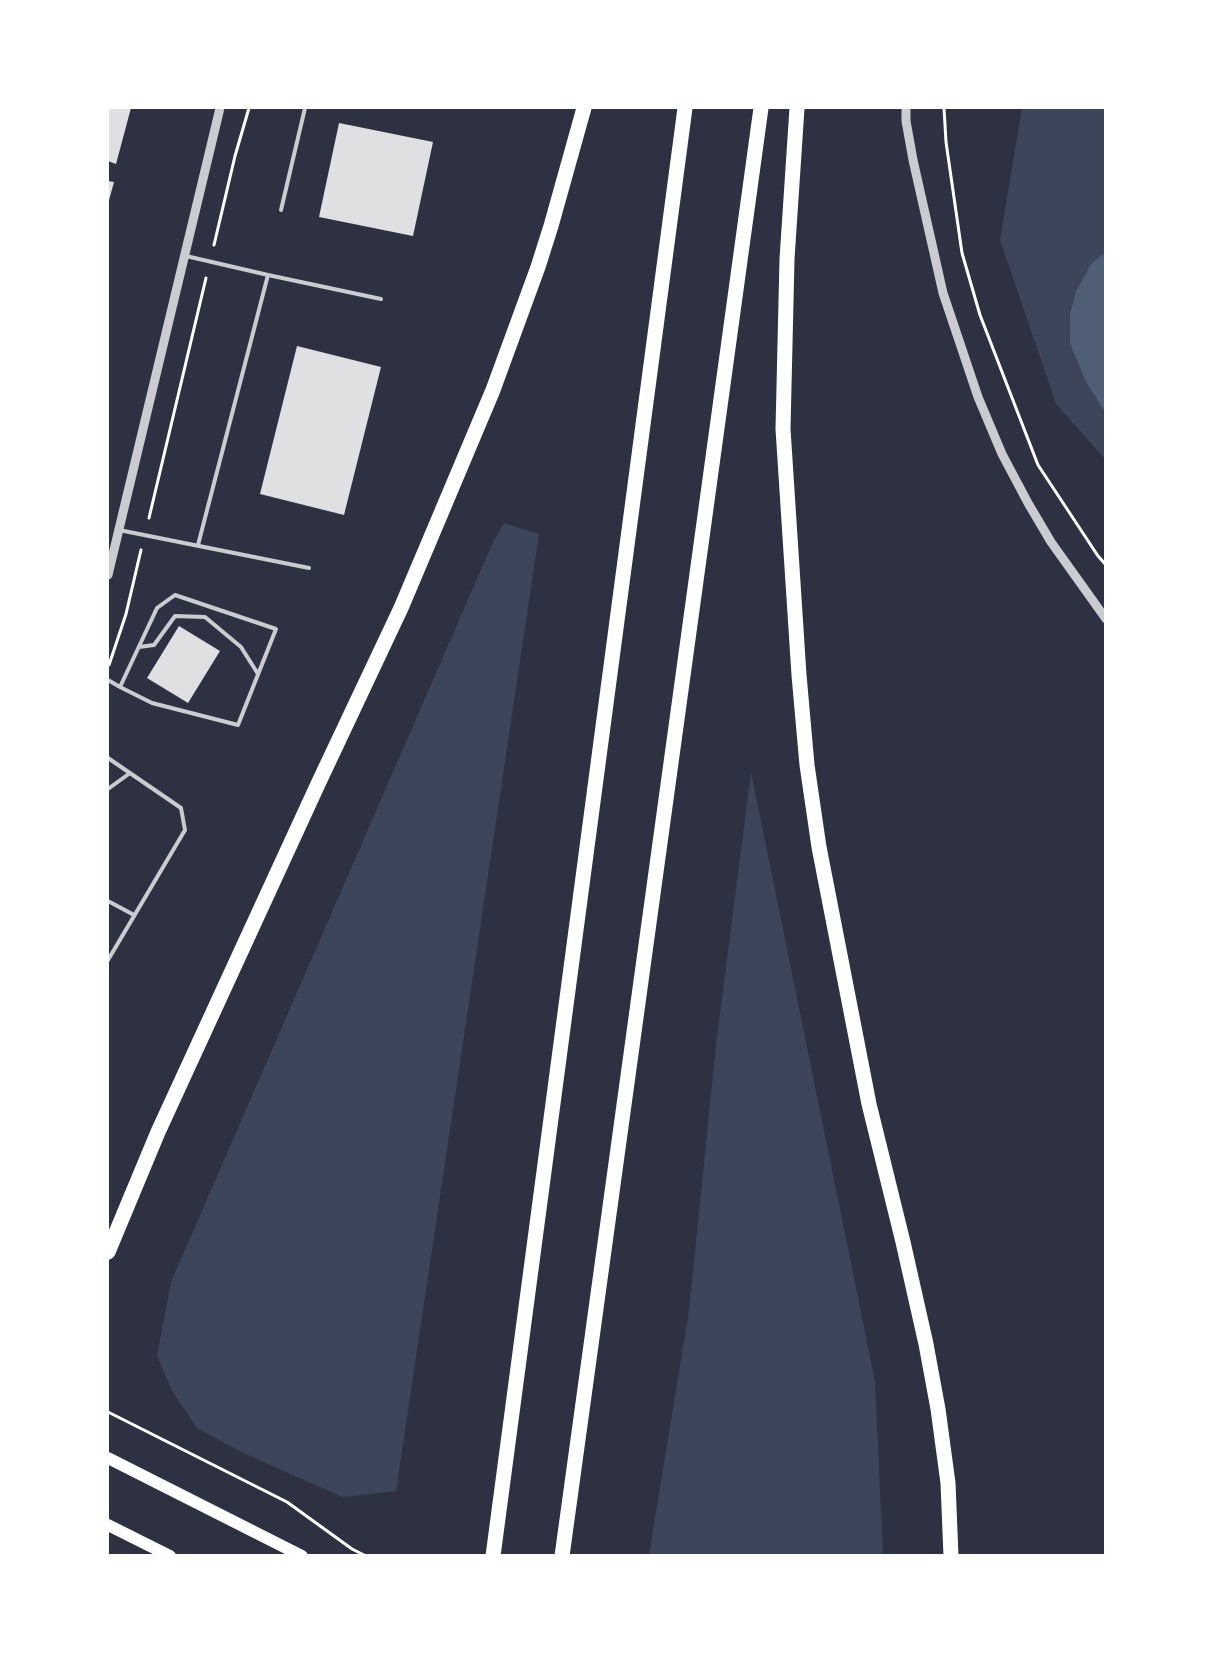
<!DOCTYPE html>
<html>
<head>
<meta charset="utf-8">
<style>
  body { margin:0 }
  #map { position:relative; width:1213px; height:1663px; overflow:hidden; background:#2d3142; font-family:"Archivo Narrow",sans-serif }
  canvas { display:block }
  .frame { position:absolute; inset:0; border:109px solid #fff; pointer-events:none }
</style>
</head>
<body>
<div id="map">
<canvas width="1213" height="1663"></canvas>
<div class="frame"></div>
</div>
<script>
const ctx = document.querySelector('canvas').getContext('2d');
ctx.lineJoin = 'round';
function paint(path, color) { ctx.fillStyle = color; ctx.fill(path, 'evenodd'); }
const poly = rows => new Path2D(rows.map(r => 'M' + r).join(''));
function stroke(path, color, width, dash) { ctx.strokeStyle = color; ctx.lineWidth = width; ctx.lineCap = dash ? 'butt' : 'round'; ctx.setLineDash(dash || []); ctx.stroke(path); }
const green = poly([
  [1022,108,1105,108,1105,459,1056,404,1000,240],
  [504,523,539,534,396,1491,342,1497,239,1451,197,1428,172,1391,157,1356,171,1282,493,542],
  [751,772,875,1381,883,1555,649,1555,689,1311,716,1045]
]);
const water = poly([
  [1105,253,1105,412,1085,380,1070,343,1070,314,1076,291,1092,263]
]);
const building = poly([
  [108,108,131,108,116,164,108,161],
  [339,123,433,142,413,236,319,217],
  [108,181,114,182,108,204],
  [297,346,381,367,344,515,260,494],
  [179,626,220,651,188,703,147,678]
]);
const path = poly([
  [944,108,946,142,962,253,980,315,1038,465,1098,556,1106,565],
  [214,245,235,156,249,108],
  [149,518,206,278],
  [109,665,126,614,141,550],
  [108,1412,287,1502,352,1549,366,1556]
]);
const service = poly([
  [281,210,305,108],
  [186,256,268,275,198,545],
  [268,275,381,299],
  [119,530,309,568],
  [139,647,154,645,175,616,205,617,241,647,258,674],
  [108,680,120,687,152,703,238,725,276,629,175,595,157,608,120,687],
  [108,758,181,808,185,830,108,960],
  [108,789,130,773],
  [108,901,134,915]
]);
const tertiary = poly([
  [906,108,906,121,913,160,943,293,978,397,1002,454,1028,503,1051,542,1106,619],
  [108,575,220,108]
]);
const primary = poly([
  [108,1458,302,1556],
  [108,1525,170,1556]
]);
const motorway = poly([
  [797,108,787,259,783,429,799,675,807,765,819,847,869,1104,903,1242,926,1344,938,1409,948,1483,951,1556],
  [108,1252,158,1132,318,784,401,608,442,511,493,390,538,267,551,226,584,108],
  [493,1556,685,108],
  [562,1556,761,108]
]);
paint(green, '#3c4559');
paint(water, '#4f5d75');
paint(building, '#e0e0e3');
stroke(path, '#fff', 3);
stroke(service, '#caccd0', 4);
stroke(tertiary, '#caccd0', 9);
stroke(primary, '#fff', 12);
stroke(motorway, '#fff', 15);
</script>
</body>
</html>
